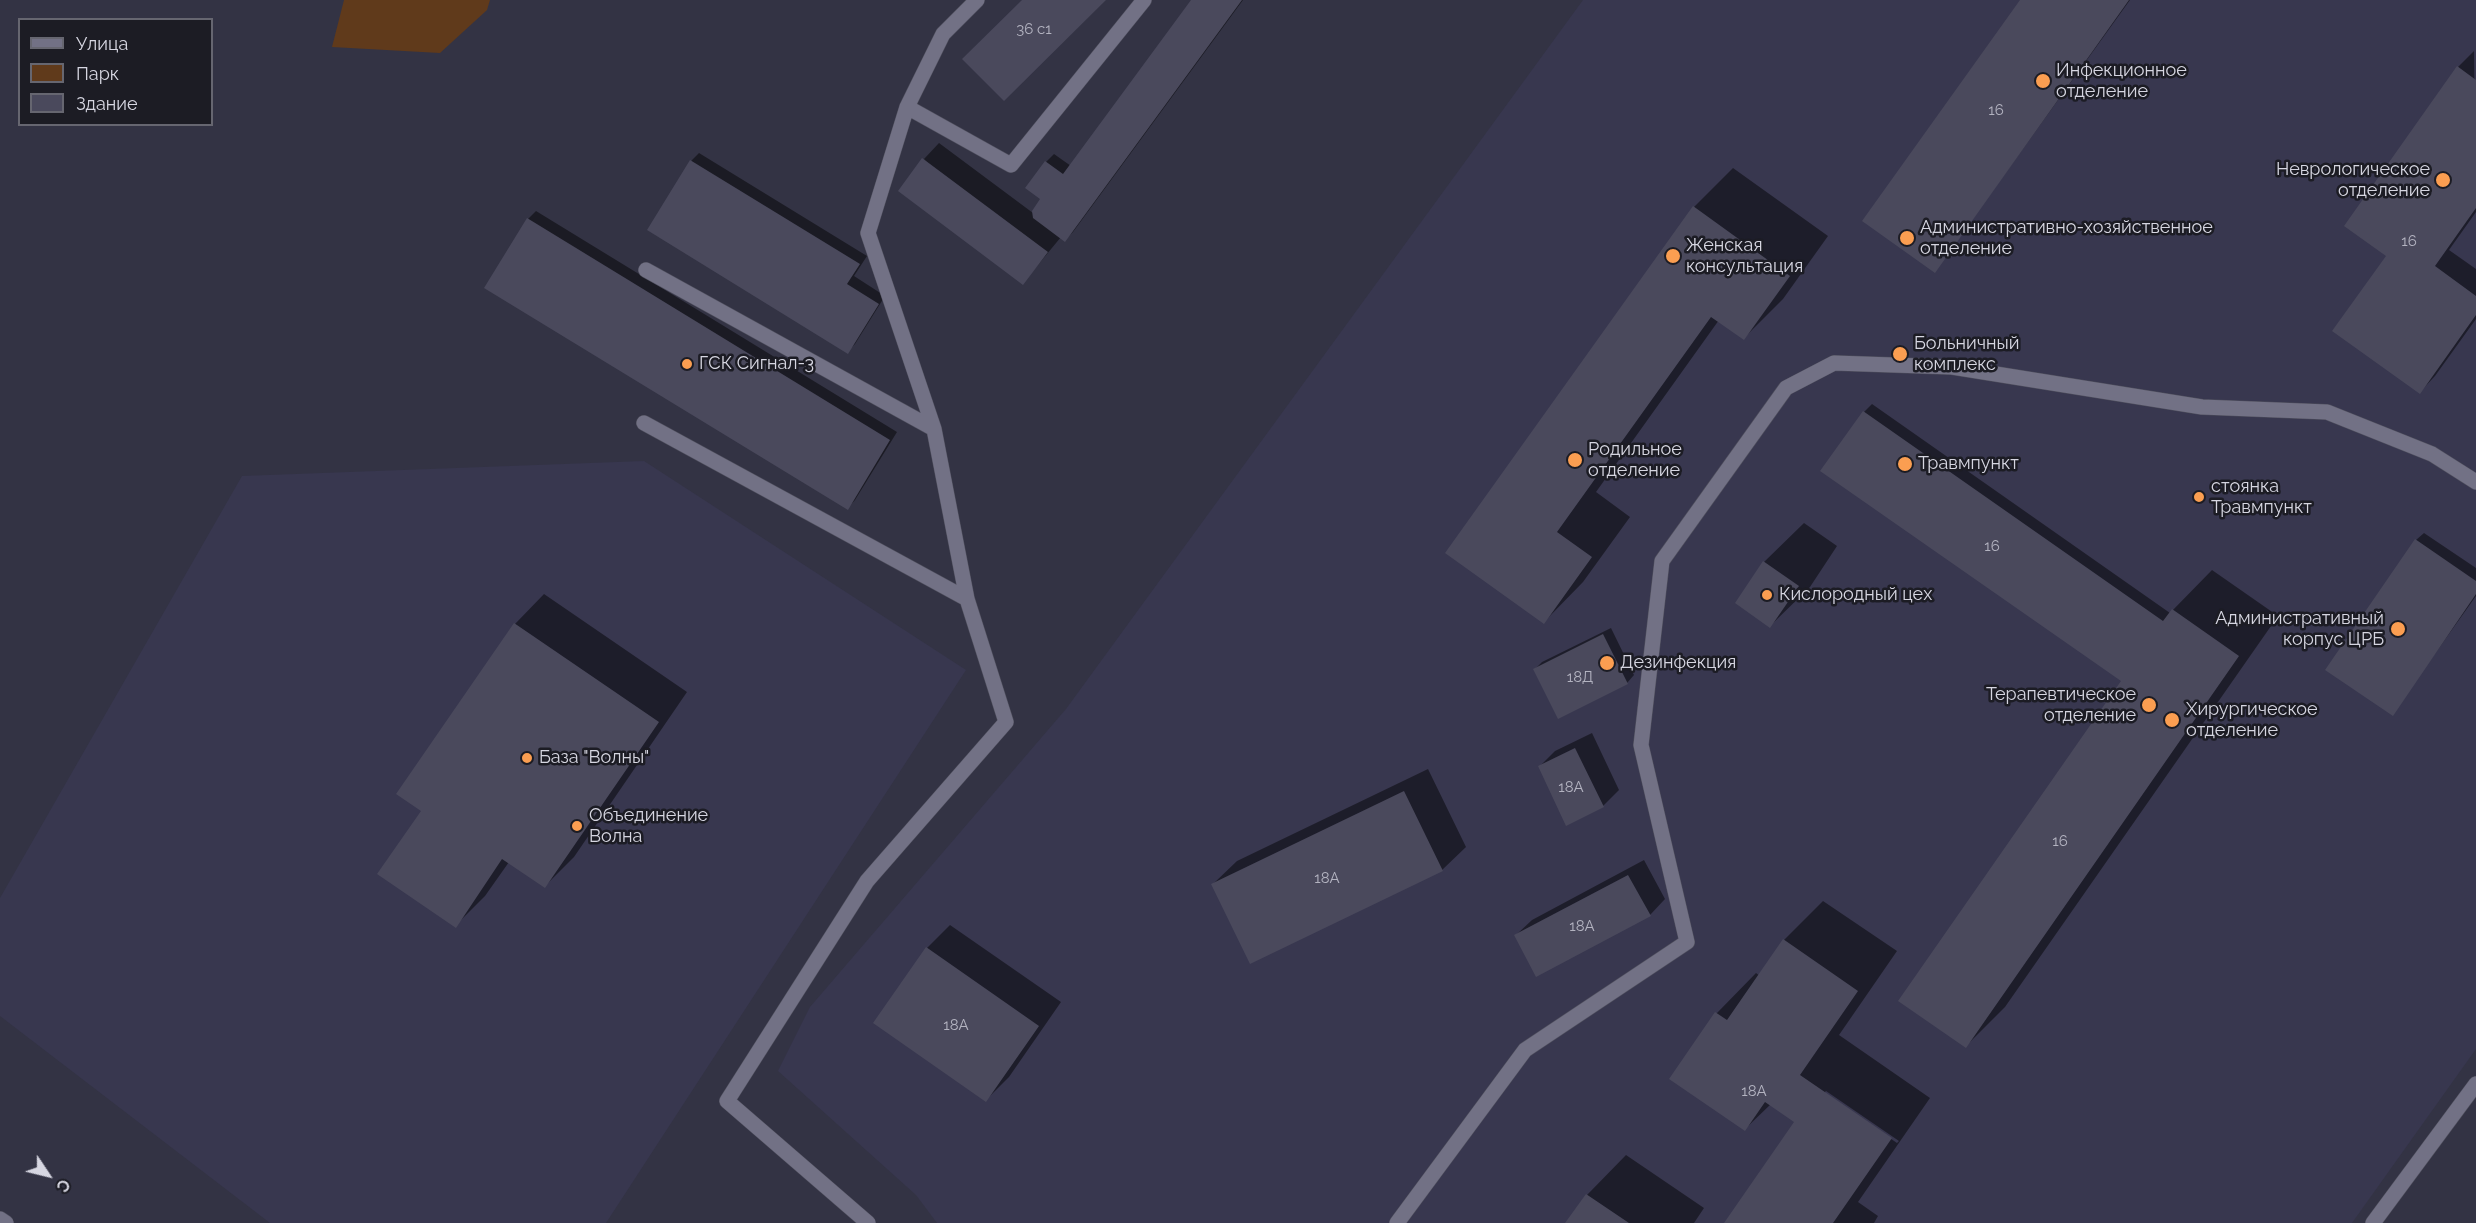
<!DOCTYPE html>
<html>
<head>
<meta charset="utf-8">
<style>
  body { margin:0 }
  #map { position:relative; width:2476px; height:1223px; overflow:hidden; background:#334; font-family:Raleway,sans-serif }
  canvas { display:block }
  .legend { position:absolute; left:18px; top:18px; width:195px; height:108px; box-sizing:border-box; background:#1c1c24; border:2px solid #666670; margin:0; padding:8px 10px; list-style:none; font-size:18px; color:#d6d6e1 }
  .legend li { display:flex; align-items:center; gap:12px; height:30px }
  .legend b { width:30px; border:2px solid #666670 }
  .north { position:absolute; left:18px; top:1145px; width:60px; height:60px; -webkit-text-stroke:4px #1c1c24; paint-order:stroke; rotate:125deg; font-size:16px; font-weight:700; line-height:24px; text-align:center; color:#d6d6e1 }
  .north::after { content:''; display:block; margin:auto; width:21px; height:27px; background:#d6d6e1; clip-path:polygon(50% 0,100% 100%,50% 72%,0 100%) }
</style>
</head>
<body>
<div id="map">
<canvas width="2476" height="1223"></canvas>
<ul class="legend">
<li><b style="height:8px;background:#727185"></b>Улица</li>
<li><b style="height:16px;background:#603a1b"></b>Парк</li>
<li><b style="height:16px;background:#4a495c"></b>Здание</li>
</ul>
<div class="north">С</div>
</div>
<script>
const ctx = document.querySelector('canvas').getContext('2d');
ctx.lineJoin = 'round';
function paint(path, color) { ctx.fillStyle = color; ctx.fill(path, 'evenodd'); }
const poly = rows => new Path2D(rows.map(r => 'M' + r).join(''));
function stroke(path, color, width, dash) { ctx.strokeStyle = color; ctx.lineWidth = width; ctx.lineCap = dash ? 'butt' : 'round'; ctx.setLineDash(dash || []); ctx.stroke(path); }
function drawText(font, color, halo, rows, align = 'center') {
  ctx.font = font + ' Raleway,sans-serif'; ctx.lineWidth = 5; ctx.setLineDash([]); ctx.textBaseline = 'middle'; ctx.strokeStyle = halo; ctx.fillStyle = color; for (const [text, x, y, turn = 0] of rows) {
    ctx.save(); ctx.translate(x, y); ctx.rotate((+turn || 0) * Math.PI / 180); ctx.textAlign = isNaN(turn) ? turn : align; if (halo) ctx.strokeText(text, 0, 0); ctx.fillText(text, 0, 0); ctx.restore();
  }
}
const built = poly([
  [1583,0,2476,0,2476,1049,2352,1223,937,1223,916,1195,778,1071,810,1007,1066,709],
  [644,461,966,670,606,1223,270,1223,0,1016,0,898,242,476]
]);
const green = poly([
  [344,0,490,0,487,10,440,53,332,47]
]);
const shadow = poly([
  [1193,0,1243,0,1073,232,1065,240,1061,237,1023,283,924,159,939,143,1033,213,1043,199,1046,162,1054,154,1071,166],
  [2022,0,2130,0,1935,271],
  [2474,51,2476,212,2449,250,2476,269,2476,319,2435,376,2420,392,2388,256,2458,67],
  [699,153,867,256,854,276,885,296,855,344,847,352,649,230,692,160],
  [1733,168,1828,236,1783,299,1744,338,1719,320,1596,492,1630,517,1583,582,1544,622,1447,553,1694,207],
  [536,211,897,432,855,500,848,508,528,219],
  [1872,404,2170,613,2212,570,2278,616,2005,1007,1966,1046,2127,676,1864,412],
  [1804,523,1837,546,1810,587,1770,626,1764,562],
  [2424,533,2476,568,2476,596,2392,714,2416,540],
  [544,594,687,692,574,857,545,886,509,862,485,896,455,926,423,811,515,624],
  [1611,628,1634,675,1627,683,1535,669,1542,662],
  [1592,733,1619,790,1603,806,1539,767,1555,751],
  [1428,769,1466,847,1442,870,1213,884,1237,861],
  [1644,860,1665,899,1650,915,1516,935,1532,920],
  [1823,901,1897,951,1839,1035,1930,1098,1858,1202,1878,1216,1874,1223,1726,1223,1796,1121,1771,1104,1745,1129,1671,1079,1717,1013,1756,973,1760,976,1784,940],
  [1826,1091,1899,1141,1897,1143,1824,1093],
  [950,925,1061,1002,1009,1077,986,1100,927,948],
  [1626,1155,1704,1208,1694,1223,1567,1223,1587,1195]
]);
const building = poly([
  [1022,0,1106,0,1004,101,962,59],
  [1191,0,1242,0,1065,242,1033,218,1032,211,1040,199,1025,188,1045,161,1063,174],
  [2020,0,2129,0,1935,273,1862,221],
  [2457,66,2476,80,2476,208,2435,266,2476,296,2476,315,2420,394,2332,331,2386,256,2344,226],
  [922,158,1048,252,1023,285,898,191],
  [690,160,860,264,847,284,879,304,848,354,647,230],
  [1693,206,1790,276,1744,340,1711,317,1557,532,1592,557,1544,624,1445,553],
  [527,218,890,440,848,510,484,288],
  [1863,411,2163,621,2172,609,2239,656,1966,1048,1898,1001,2121,681,1820,471],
  [2415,539,2476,581,2476,594,2393,716,2325,670],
  [1763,561,1799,586,1770,628,1735,603],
  [514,623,659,722,545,888,502,859,456,928,377,874,421,811,396,794],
  [1603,634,1628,684,1558,719,1533,669],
  [1575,748,1604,807,1566,826,1538,766],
  [1404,791,1443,871,1250,964,1211,884],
  [1628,875,1651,916,1536,977,1514,935],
  [1783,939,1858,991,1800,1075,1892,1138,1833,1223,1724,1223,1794,1122,1765,1102,1745,1131,1669,1079,1715,1012,1727,1020],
  [926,947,1039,1026,986,1102,873,1023],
  [1586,1194,1629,1223,1565,1223]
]);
const lane = poly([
  [907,107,1011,165,1144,0],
  [646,270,934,429],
  [644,423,967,599],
  [868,1223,727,1101,867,881,1006,722,967,599,934,429,868,233,907,107,943,34,977,0],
  [1397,1223,1525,1050,1687,942,1641,745,1662,561,1786,388,1834,363,1952,367,2202,407,2327,412,2432,454,2476,482]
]);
const secondary = poly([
  [0,1219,6,1223],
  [2373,1223,2476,1084]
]);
const markers = [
  [2043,81,8,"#fb9e51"],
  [2443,180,8,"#fb9e51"],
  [1907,238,8,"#fb9e51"],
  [1673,256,8,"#fb9e51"],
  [1900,354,8,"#fb9e51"],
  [687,364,6,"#fb9e51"],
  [1575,460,8,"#fb9e51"],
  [1905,464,8,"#fb9e51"],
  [2199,497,6,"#fb9e51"],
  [1767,595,6,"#fb9e51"],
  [2398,629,8,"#fb9e51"],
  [1607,663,8,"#fb9e51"],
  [2149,705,8,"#fb9e51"],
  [2172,720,8,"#fb9e51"],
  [527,758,6,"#fb9e51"],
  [577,826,6,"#fb9e51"]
];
const numberNames = [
  ["36 с1",1034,29],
  ["16",1996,110],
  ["16",2409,241],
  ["16",1992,546],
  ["18Д",1580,677],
  ["18А",1571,787],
  ["16",2060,841],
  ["18А",1327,878],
  ["18А",1582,926],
  ["18А",956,1025],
  ["18А",1754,1091]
];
const poiNames = [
  ["Инфекционное",2056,71],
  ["отделение",2056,92],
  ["Неврологическое",2430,170,"right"],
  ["отделение",2430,191,"right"],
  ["Административно-хозяйственное",1920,228],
  ["отделение",1920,249],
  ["Женская",1686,246],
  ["консультация",1686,267],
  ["Больничный",1914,344],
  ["комплекс",1914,365],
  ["ГСК Сигнал-3",699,364],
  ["Родильное",1588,450],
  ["отделение",1588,471],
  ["Травмпункт",1918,464],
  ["стоянка",2211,487],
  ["Травмпункт",2211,508],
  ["Кислородный цех",1779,595],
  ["Административный",2384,619,"right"],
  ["корпус ЦРБ",2384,640,"right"],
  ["Дезинфекция",1620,663],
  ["Терапевтическое",2136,695,"right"],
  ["отделение",2136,716,"right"],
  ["Хирургическое",2186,710],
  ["отделение",2186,731],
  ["База \"Волны\"",539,758],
  ["Объединение",589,816],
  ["Волна",589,837]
];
paint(built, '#38374f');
paint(green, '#603a1b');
paint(shadow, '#0007');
paint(building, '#4a495c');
stroke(lane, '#4f4f5d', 16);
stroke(secondary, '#4f4f5d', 16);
stroke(lane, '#727185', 15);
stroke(secondary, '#727185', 15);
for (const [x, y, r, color] of markers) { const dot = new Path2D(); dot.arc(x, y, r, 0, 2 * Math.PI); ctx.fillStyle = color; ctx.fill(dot); stroke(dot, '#1c1c24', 2); }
drawText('15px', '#b3b3c0', null, numberNames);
drawText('18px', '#d6d6e1', '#1c1c24', poiNames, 'left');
</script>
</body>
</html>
